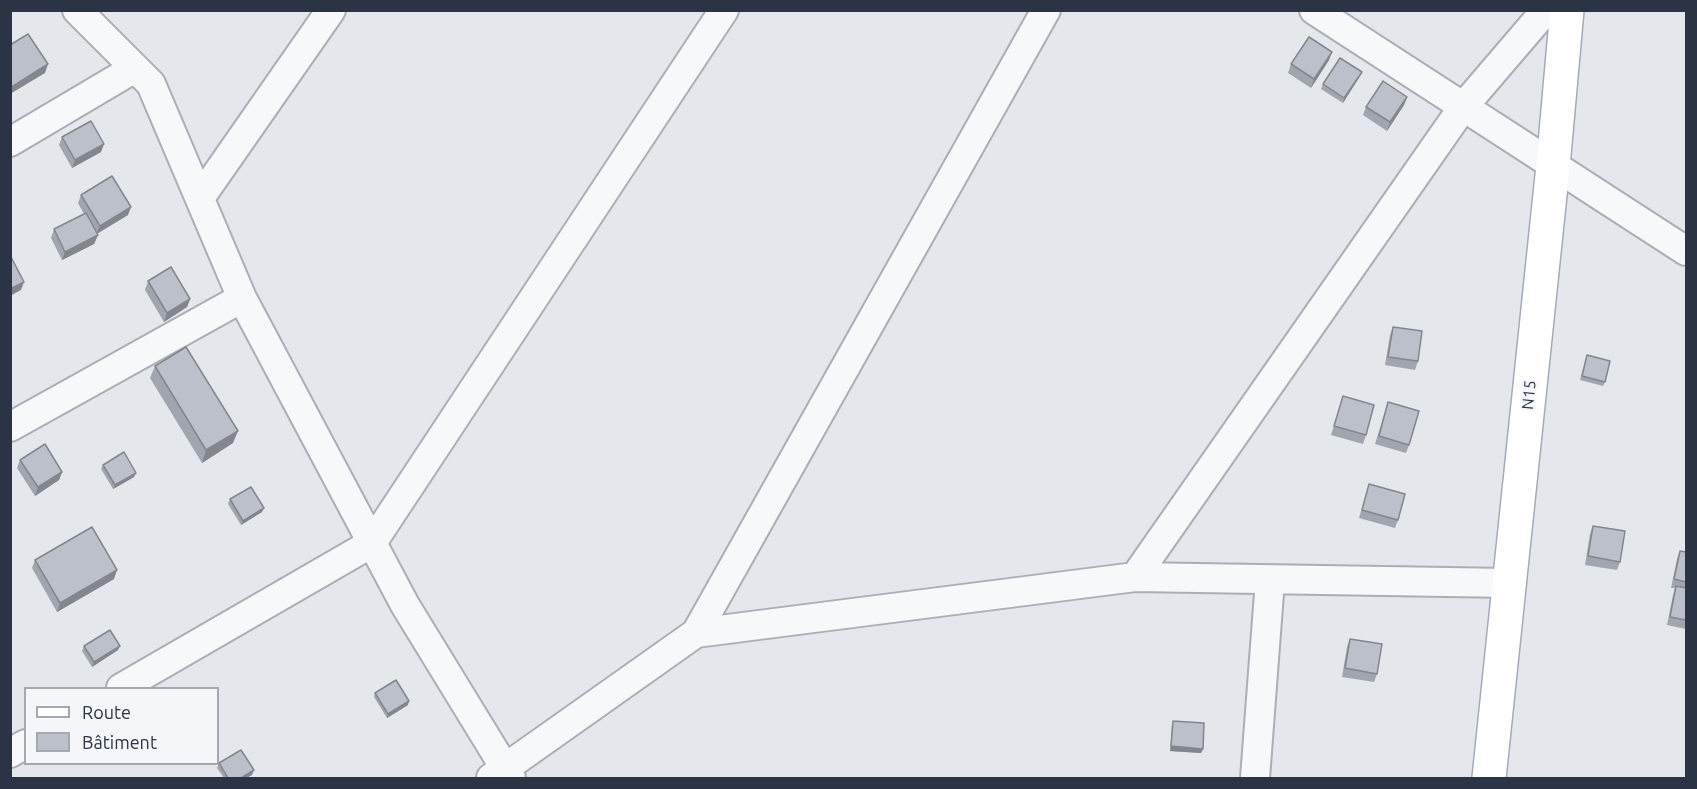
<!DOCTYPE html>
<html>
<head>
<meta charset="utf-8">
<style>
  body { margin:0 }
  #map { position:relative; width:1697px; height:789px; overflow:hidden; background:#e4e7ec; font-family:Ubuntu,sans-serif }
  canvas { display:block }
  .frame { position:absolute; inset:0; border:12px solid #2b3445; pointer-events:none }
  .legend { position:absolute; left:24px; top:687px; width:195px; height:78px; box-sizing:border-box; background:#f4f6f9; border:2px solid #a4a8b1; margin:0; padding:8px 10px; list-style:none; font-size:18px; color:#2b3445 }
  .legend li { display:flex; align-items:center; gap:12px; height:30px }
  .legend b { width:30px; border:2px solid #a4a8b1 }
</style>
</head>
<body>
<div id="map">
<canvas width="1697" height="789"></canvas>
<div class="frame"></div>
<ul class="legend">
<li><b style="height:8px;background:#fff"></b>Route</li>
<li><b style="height:16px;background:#bbc0ca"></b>Bâtiment</li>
</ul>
</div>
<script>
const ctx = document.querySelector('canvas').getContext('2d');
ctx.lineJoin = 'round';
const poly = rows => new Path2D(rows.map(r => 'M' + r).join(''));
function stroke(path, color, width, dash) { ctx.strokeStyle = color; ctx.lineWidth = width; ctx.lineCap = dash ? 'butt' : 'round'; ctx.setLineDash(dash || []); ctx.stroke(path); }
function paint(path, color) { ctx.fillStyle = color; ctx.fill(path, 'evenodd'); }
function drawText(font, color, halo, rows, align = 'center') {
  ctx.font = font + ' Ubuntu,sans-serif'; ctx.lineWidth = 4.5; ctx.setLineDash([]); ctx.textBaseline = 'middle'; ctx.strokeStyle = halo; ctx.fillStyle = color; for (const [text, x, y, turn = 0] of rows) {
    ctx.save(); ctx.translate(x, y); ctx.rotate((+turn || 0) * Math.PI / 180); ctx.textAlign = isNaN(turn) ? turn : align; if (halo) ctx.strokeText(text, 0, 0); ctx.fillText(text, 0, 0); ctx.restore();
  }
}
const minor = poly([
  [77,10,151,84,242,298,405,605,511,778],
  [1314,10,1686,251],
  [10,142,135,68],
  [200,198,331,10],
  [10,427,242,298],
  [1135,577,1463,107,1546,10],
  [696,633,1135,577,1509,583],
  [121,688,372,543,724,10],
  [10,753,26,744],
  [491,778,696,633,1046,10],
  [1255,778,1270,580]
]);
const major = poly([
  [1489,778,1553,166,1567,10]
]);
const wall = poly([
  [1329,60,1311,88,1288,73,1291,64],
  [1360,76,1343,103,1321,89,1323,84],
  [1407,97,1404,105,1387,131,1363,115,1366,107],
  [62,137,101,152,72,168,59,145],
  [81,195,128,215,97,234,98,235,94,244,62,260,51,238,54,229,84,214,78,203],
  [148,281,190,299,187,307,164,322,145,290],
  [1393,327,1418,361,1415,370,1385,365,1390,335],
  [1587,355,1605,382,1603,386,1580,380],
  [155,366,233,443,202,463,150,378],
  [1343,396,1366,435,1363,444,1331,435],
  [1388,402,1409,445,1406,453,1375,444],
  [20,460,62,472,59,480,35,496,17,468],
  [103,465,134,477,113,489,101,469],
  [1369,484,1398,520,1395,528,1359,518],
  [230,499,262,512,241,525,228,504],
  [1593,526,1620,562,1617,570,1585,565,1590,534],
  [1680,551,1686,552,1686,629,1667,625,1673,595,1675,588,1671,588,1677,559],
  [35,560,114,579,57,612,32,568],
  [1350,639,1377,674,1374,682,1342,677,1347,647],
  [84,646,118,650,92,667,82,651],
  [375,693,408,705,387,718,374,697],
  [1173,721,1203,749,1201,753,1170,751,1172,725],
  [219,763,252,775,246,778,224,778,217,768]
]);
const shadedWall = poly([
  [1332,52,1329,60,1311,88,1314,79],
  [48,64,45,73,10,94,10,88],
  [1362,72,1360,76,1343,103,1344,98],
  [1407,97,1404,105,1387,131,1390,122],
  [104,144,101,152,72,168,75,160],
  [131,207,128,215,96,234,100,226],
  [98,235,94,244,62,260,65,252],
  [24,282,21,290,10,296,10,289],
  [190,299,187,307,164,322,167,313],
  [238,431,233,443,202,463,206,450],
  [62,472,59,480,35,496,38,487],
  [136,473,134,477,113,489,115,485],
  [264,508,262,512,241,525,243,521],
  [117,570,114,579,57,612,60,603],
  [120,646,118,650,92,667,94,662],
  [409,701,408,705,387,718,388,714],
  [1171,746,1203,749,1201,753,1170,751],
  [254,770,252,775,246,778,241,778]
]);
const building = poly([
  [28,34,48,64,10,88,10,45,28,34],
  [1309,37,1332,52,1314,79,1291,64,1309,37],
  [1340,58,1362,72,1344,98,1323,84,1340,58],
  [1383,81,1407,97,1390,122,1366,107,1383,81],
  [91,121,104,144,75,160,62,137,91,121],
  [112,176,131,207,100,226,81,195,112,176],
  [86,213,98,235,65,252,54,229,86,213],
  [10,255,24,282,10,289,10,255],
  [171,267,190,299,167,313,148,281,171,267],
  [1393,327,1422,331,1418,361,1388,357,1393,327],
  [186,347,238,431,206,450,155,366,186,347],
  [1587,355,1610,361,1605,382,1582,376,1587,355],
  [1343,396,1374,405,1366,435,1334,426,1343,396],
  [1388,402,1419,411,1409,445,1379,436,1388,402],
  [45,444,62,472,38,487,20,460,45,444],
  [124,452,136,473,115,485,103,465,124,452],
  [1369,484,1405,494,1398,520,1362,510,1369,484],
  [251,487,264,508,243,521,230,499,251,487],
  [1593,526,1625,531,1620,562,1588,556,1593,526],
  [92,527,117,570,60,603,35,560,92,527],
  [1680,551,1686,552,1686,582,1674,579,1680,551],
  [1676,586,1686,588,1686,620,1670,617,1676,586],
  [110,630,120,646,94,662,84,646,110,630],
  [1350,639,1382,644,1377,674,1345,668,1350,639],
  [396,680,409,701,388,714,375,693,396,680],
  [1173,721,1204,723,1203,749,1171,746,1173,721],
  [241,750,254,770,241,778,228,778,219,763,241,750]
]);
const streetNames = [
  ["N15",1529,395,-84]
];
stroke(minor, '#a9aeb7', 32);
stroke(major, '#a3abb8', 36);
stroke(minor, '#f7f8fa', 28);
stroke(major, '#fff', 33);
paint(wall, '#a1a5ae');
paint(shadedWall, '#83868d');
paint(building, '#bbc0ca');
stroke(building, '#83868d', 1.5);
drawText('16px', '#2b3445', '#f4f6f9', streetNames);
</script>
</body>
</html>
